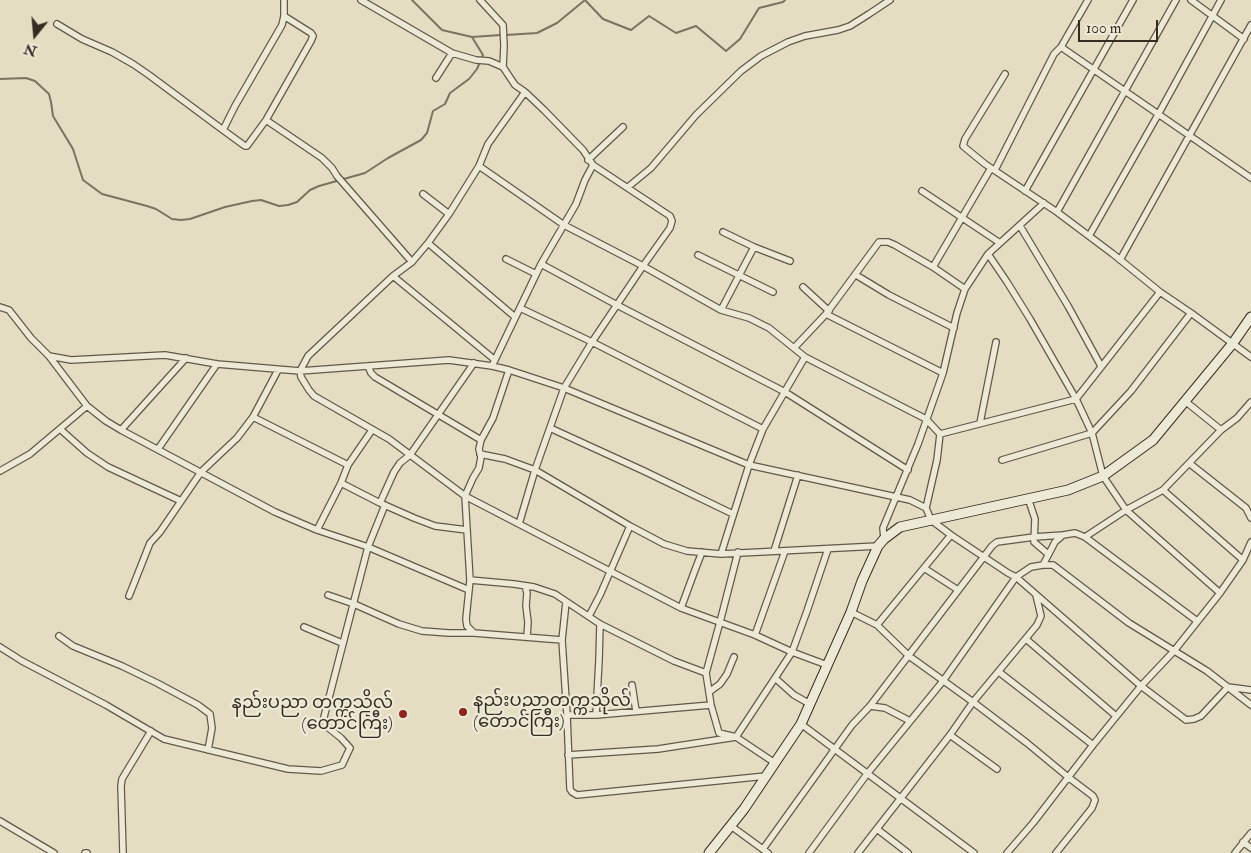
<!DOCTYPE html>
<html>
<head>
<meta charset="utf-8">
<style>
  body { margin:0 }
  #map { position:relative; width:1251px; height:853px; overflow:hidden; background:#e4ddc2; font-family:"IM FELL Double Pica",serif }
  canvas { display:block }
  .north { position:absolute; left:10px; top:10px; width:50px; height:50px; -webkit-text-stroke:4px #ede9d7; paint-order:stroke; rotate:197deg; font-size:14px; font-weight:700; line-height:20px; text-align:center; color:#362c22 }
  .north::after { content:''; display:block; margin:auto; width:18px; height:22px; background:#362c22; clip-path:polygon(50% 0,100% 100%,50% 72%,0 100%) }
  .scale { position:absolute; left:1078px; top:20px; width:80px; height:22px; box-sizing:border-box; border:2px solid #362c22; border-top:0; padding-left:6px; font-size:15px; line-height:18px; white-space:nowrap; color:#362c22; -webkit-text-stroke:4px #ede9d7; paint-order:stroke }
</style>
</head>
<body>
<div id="map">
<canvas width="1251" height="853"></canvas>
<div class="north">N</div>
<div class="scale">100 m</div>
</div>
<script>
const ctx = document.querySelector('canvas').getContext('2d');
ctx.lineJoin = 'round';
const poly = rows => new Path2D(rows.map(r => 'M' + r).join(''));
function stroke(path, color, width, dash) { ctx.strokeStyle = color; ctx.lineWidth = width; ctx.lineCap = dash ? 'butt' : 'round'; ctx.setLineDash(dash || []); ctx.stroke(path); }
function drawText(font, color, halo, rows, align = 'center') {
  ctx.font = font + ' "IM FELL Double Pica","Noto Sans Myanmar",serif'; ctx.lineWidth = 4.5; ctx.setLineDash([]); ctx.textBaseline = 'middle'; ctx.strokeStyle = halo; ctx.fillStyle = color; for (const [text, x, y, turn = 0] of rows) {
    ctx.save(); ctx.translate(x, y); ctx.rotate((+turn || 0) * Math.PI / 180); ctx.textAlign = isNaN(turn) ? turn : align; if (halo) ctx.strokeText(text, 0, 0); ctx.fillText(text, 0, 0); ctx.restore();
  }
}
const stream = poly([
  [412,0,442,30,472,37,501,35],
  [506,35,537,33,557,23,585,0,603,19,631,30,649,16,676,33,696,26,726,51,740,39,759,8,783,2,785,0],
  [0,79,26,78,35,81,49,94,51,102,53,116,73,149,83,180,102,194,147,206,156,209,172,219,181,220,190,219,225,207,252,201,261,200,279,206,288,205,297,202,310,190,319,186,365,173,388,158,421,140,427,133,433,111,445,104,450,93,469,79,477,69,483,55,472,37]
]);
const street = poly([
  [361,0,452,53,476,60,489,61,503,67],
  [480,0,503,25,504,46,503,67,515,85,525,92,544,110,583,150,593,165,585,180,576,204,541,264,492,366],
  [1191,0,1244,39],
  [284,16,311,33,313,36,311,41,266,120,322,158,332,168,337,176,412,262],
  [57,24,82,39,112,52,133,64,149,75,223,130],
  [1061,47,1251,178],
  [1005,74,965,139,963,146,985,164,1057,212,1113,254,1160,292,1191,313,1251,357],
  [436,78,452,53],
  [266,120,247,146,245,146,223,130,235,106,282,25,284,16,284,0],
  [588,160,623,127],
  [479,166,564,225,643,266,721,310,749,318,769,328,805,357,926,419,940,434],
  [995,170,1054,54,1061,47,1088,0],
  [628,187,651,168,696,115,741,71,761,56,788,42,805,36,838,30,850,26,869,14,890,0],
  [922,191,1000,243],
  [1025,191,1133,0],
  [423,194,449,214,479,166,488,144,525,92],
  [1057,212,1176,0],
  [1020,226,1068,306,1101,366],
  [723,232,754,247,790,261],
  [1089,236,1159,113,1221,0],
  [428,243,449,214],
  [988,254,1007,282,1030,319,1076,399,1092,433,1103,476,1126,510,1220,593],
  [698,255,773,292],
  [506,259,536,274],
  [1120,260,1251,25],
  [541,264,617,305,785,392,908,470],
  [933,267,991,168],
  [856,275,889,295,954,328],
  [393,276,495,360],
  [803,287,829,311],
  [0,307,9,310,31,338,49,356,71,360,165,355,217,364,300,371,449,360,492,366,509,370,564,388,749,465,910,500,926,508,931,520,951,535,1008,573,1016,577,1031,567,1043,565,1053,565,1129,623,1207,671,1251,705],
  [520,308,592,342,763,429],
  [721,310,754,247],
  [826,314,943,373],
  [515,317,428,243,412,262,393,276,308,356,300,371,301,377,309,390,314,396,389,439,465,496,681,608,755,635,792,652,827,665],
  [794,348,826,314,879,242,888,242,895,245,933,267,965,289],
  [49,356,87,406,106,421,121,430,275,512,317,530,368,547,469,590],
  [368,366,371,373,375,377,481,440],
  [509,370,493,418,481,440,479,449,481,457,479,468,473,478,465,496,470,580,466,619,467,626,474,633,562,640],
  [1185,401,1221,430],
  [253,417,348,465],
  [980,423,996,342],
  [550,428,644,471,733,514],
  [60,429,87,453,108,467,181,501],
  [121,430,186,358],
  [158,449,217,364],
  [480,454,505,459,535,470,630,526,664,544,687,551,721,554,878,546],
  [1002,460,1092,433,1131,391,1191,313],
  [1189,463,1246,508,1251,518],
  [0,471,30,454,87,406],
  [341,483,380,503,414,518,435,526,467,530],
  [1163,490,1243,560],
  [1028,498,1035,519,1034,542,1048,554],
  [380,503,394,472,400,463,410,455,474,363],
  [926,508,937,460,940,434,1076,399,1160,292],
  [519,524,535,470,564,388,592,342,643,266,670,228,672,221,670,216,593,165],
  [317,530,341,483,348,465,372,430],
  [1085,537,1126,510,1163,490,1221,430,1237,418,1251,402],
  [884,539,883,528,918,444,943,373,957,313,965,289,988,254,1044,203],
  [774,551,798,475],
  [738,552,720,622,706,673,711,705,719,733,736,737,775,763],
  [721,554,749,465,763,429,805,357],
  [1043,565,1055,542,1063,535,1075,533,1085,537,1197,621],
  [924,568,958,590],
  [470,580,514,584,534,587,555,594,600,624,674,661,706,673],
  [525,586,527,593,526,606,528,622,527,637],
  [328,595,354,604,399,624,422,631,449,633,474,633],
  [129,596,150,543,160,532,201,472,237,438,253,417,278,370],
  [566,602,562,640,567,715,596,715,711,705],
  [681,608,695,570,702,552],
  [851,612,877,625,909,656,973,702,1027,743,1068,777,1093,796,1095,800,1092,808,1056,853],
  [589,616,600,595,630,526],
  [877,625,951,535],
  [304,627,342,643],
  [755,635,785,551],
  [59,636,73,646,122,666,157,683,198,705,210,714,212,728,208,750],
  [1026,639,1116,716],
  [0,647,22,661,106,705,164,739,288,769,321,771,342,765,350,748,341,738,326,726,324,717,368,547,385,505],
  [999,672,1093,745],
  [775,678,792,652,807,611,828,549],
  [632,685,636,711],
  [709,692,720,684,727,674,734,657],
  [870,706,885,708,910,721],
  [567,715,570,789,572,792,577,795,766,776],
  [596,715,599,660,600,624],
  [801,724,974,853],
  [950,735,997,769],
  [568,755,658,749,736,737,775,678,794,695,810,704],
  [0,821,54,853],
  [731,826,768,853],
  [877,829,908,853],
  [1243,842,1251,848],
  [763,849,852,725,870,706,992,546,997,542,1034,537,1063,535],
  [85,853,87,853],
  [123,853,121,786,122,779,151,731],
  [809,853,867,774,943,681,1016,577,1141,686,1186,720,1194,719,1201,716,1228,687,1251,690],
  [858,853,950,735,973,702,1037,625,1041,616,1036,595],
  [1007,853,1033,823,1093,745,1141,686,1174,651,1220,593,1243,560,1251,542],
  [1235,853,1251,833]
]);
const secondary = poly([
  [709,853,744,809,801,724,851,612,862,581,878,546,884,539,900,527,1068,490,1103,476,1153,440,1233,343,1251,317]
]);
const markers = [
  [463,712,5,"#8f2418"],
  [403,714,5,"#8f2418"]
];
const poiNames = [
  ["နည်းပညာတက္ကသိုလ်",473,702],
  ["(တောင်ကြီး)",473,723],
  ["နည်းပညာ တက္ကသိုလ်",393,704,"right"],
  ["(တောင်ကြီး)",393,725,"right"]
];
stroke(stream, '#7b7262', 2);
stroke(street, '#62584a', 8);
stroke(secondary, '#362c22', 11);
stroke(street, '#ede9d7', 5.5);
stroke(secondary, '#ede9d7', 9);
for (const [x, y, r, color] of markers) { const dot = new Path2D(); dot.arc(x, y, r, 0, 2 * Math.PI); ctx.fillStyle = color; ctx.fill(dot); stroke(dot, '#ede9d7', 2); }
drawText('18px', '#362c22', '#ede9d7', poiNames, 'left');
</script>
</body>
</html>
